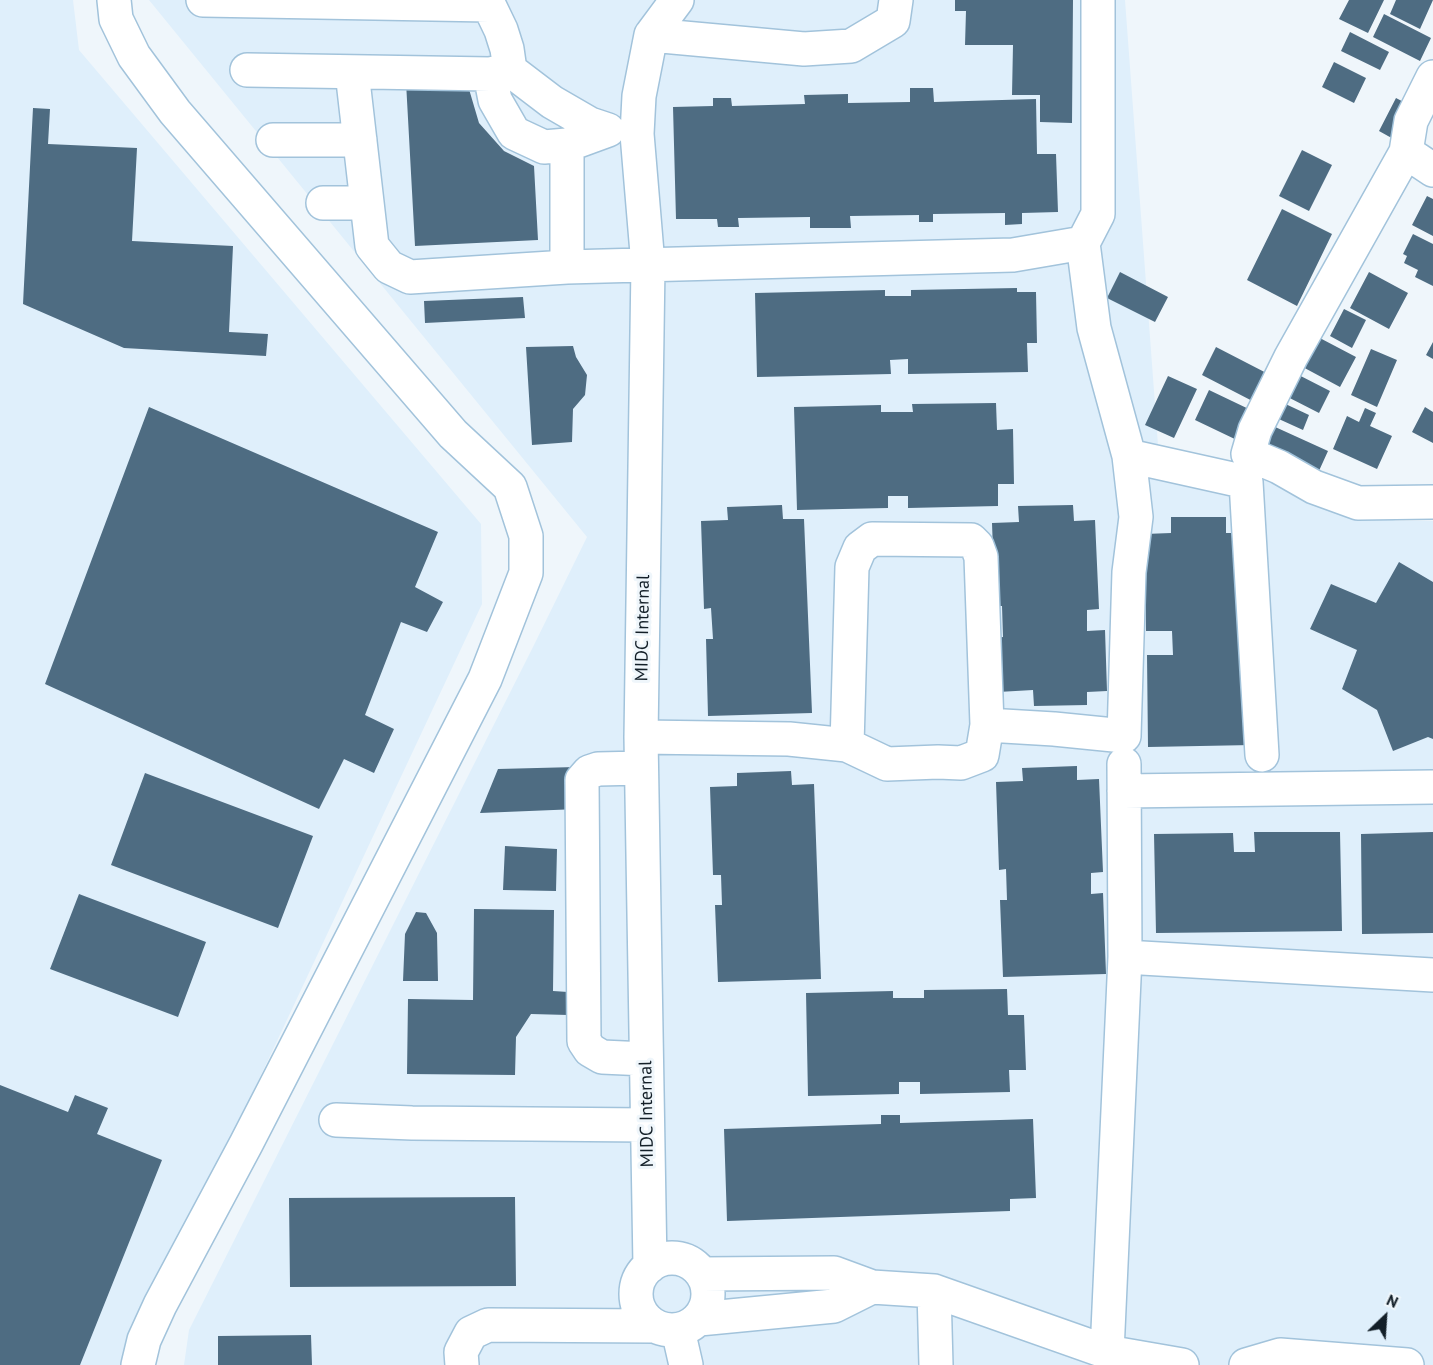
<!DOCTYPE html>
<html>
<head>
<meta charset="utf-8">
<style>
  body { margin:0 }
  #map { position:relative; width:1433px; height:1365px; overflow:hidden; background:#eff6fb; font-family:"PT Sans",sans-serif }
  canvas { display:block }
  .north { position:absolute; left:1355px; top:1287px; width:60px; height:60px; -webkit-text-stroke:4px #eff6fb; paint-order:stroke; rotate:25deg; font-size:16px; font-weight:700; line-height:24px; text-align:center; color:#131f28 }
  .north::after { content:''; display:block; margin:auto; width:21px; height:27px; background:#131f28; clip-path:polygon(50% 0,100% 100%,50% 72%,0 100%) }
</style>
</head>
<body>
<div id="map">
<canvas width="1433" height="1365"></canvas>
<div class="north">N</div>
</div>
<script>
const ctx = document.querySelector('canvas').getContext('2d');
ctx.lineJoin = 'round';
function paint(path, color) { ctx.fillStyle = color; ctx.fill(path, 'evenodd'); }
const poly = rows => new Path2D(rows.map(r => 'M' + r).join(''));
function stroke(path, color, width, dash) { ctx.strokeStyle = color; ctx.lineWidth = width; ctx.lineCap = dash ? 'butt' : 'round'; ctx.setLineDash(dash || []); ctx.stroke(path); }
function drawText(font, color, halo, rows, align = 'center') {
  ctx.font = font + ' "PT Sans",sans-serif'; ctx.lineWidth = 6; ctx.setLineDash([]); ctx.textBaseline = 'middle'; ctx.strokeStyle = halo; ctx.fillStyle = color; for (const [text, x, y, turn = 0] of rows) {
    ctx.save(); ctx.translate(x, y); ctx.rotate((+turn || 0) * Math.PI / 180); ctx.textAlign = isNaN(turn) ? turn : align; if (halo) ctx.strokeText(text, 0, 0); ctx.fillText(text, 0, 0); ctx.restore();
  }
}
const built = poly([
  [0,0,73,0,79,50,481,524,482,604,125,1365,0,1365],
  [149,0,1125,0,1158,445,1396,521,1433,521,1433,1365,184,1365,189,1330,533,647,587,537]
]);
const building = poly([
  [955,0,1073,0,1072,123,1040,122,1040,95,1012,95,1013,45,965,45,966,11,955,11],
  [1349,0,1384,0,1368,33,1339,19],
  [1396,0,1433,0,1420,29,1390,14],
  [1384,14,1431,38,1420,61,1373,37],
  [1350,32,1389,52,1380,70,1341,51],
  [1334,62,1366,78,1354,103,1322,87],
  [466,79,479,123,504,151,534,166,538,240,415,246,406,82],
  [910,88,933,88,934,102,1036,99,1037,154,1056,154,1058,212,1022,213,1022,224,1005,225,1005,213,933,214,933,222,919,222,919,215,850,216,851,228,810,228,810,217,738,218,739,227,718,227,717,219,676,219,673,107,713,106,713,98,731,98,732,106,805,104,804,95,848,94,848,103,910,102],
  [1396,98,1415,108,1397,141,1379,131],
  [33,108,50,109,48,144,137,148,132,241,233,246,229,332,268,334,266,356,124,348,23,304],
  [1302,150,1332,165,1309,211,1279,196],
  [1427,196,1433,199,1433,236,1412,225],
  [1282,209,1332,234,1297,306,1247,280],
  [1413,234,1433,244,1433,286,1415,277,1418,270,1404,263,1407,256,1403,254],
  [1120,272,1168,297,1155,322,1107,298],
  [1369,272,1408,293,1389,329,1350,308],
  [1017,288,1017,292,1036,292,1037,343,1027,343,1028,372,908,374,908,359,890,360,891,374,757,377,755,293,885,290,885,296,911,296,911,290],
  [523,297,525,318,425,323,424,301],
  [1344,309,1366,320,1352,348,1330,336],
  [1316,336,1356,357,1340,387,1299,365],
  [1433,342,1433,359,1426,355],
  [573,346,576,357,587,375,585,395,573,409,572,442,532,445,526,347],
  [1216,347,1278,379,1264,407,1202,375],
  [1371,349,1397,360,1377,407,1351,395],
  [1287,369,1330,391,1319,413,1276,391],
  [1168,376,1197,389,1174,438,1145,425],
  [1209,390,1255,412,1241,442,1195,420],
  [1277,400,1309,415,1303,430,1270,415],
  [996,403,997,430,1013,429,1014,484,998,484,998,506,908,508,908,496,888,496,888,508,797,510,794,407,881,405,881,412,913,412,912,404],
  [149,407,438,532,415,587,443,602,427,632,401,622,365,715,394,729,374,773,344,759,319,809,45,684],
  [1425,407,1433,412,1433,443,1412,432],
  [1365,408,1376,413,1370,426,1392,436,1377,469,1333,449,1347,416,1359,422],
  [1273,426,1328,451,1318,473,1263,448],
  [782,505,783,519,804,519,812,713,708,716,706,639,713,639,711,608,704,609,701,521,728,520,727,507],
  [1073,505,1074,521,1095,520,1099,609,1087,610,1087,631,1105,630,1107,691,1087,692,1087,705,1034,706,1033,690,998,692,996,638,1003,637,1002,606,995,606,992,523,1019,522,1018,506],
  [1171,517,1226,517,1226,533,1248,533,1252,745,1148,747,1147,655,1173,655,1172,631,1146,631,1145,534,1171,533],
  [1399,562,1433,582,1433,739,1428,737,1393,751,1377,710,1342,689,1357,650,1310,629,1331,584,1376,603],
  [1077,766,1077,780,1099,779,1103,872,1091,873,1091,894,1103,893,1106,974,1003,977,1000,900,1007,900,1006,869,999,870,996,782,1023,781,1022,768],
  [576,767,578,809,480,813,498,769],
  [791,771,792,785,814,784,821,979,718,982,715,905,722,905,721,875,713,875,710,787,737,786,737,773],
  [145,773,313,836,278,928,111,865],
  [1254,832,1340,832,1342,931,1156,933,1154,834,1233,833,1234,852,1255,852],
  [1433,832,1433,933,1362,934,1361,834],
  [505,846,557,849,556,891,503,890],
  [79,894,206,942,178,1017,50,969],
  [474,909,554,910,553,991,568,992,568,1015,531,1014,516,1037,515,1075,407,1074,408,999,473,1000],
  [416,912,426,913,437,933,438,981,403,981,405,934],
  [1007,989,1008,1015,1024,1015,1026,1070,1009,1070,1010,1092,920,1094,920,1082,899,1082,899,1094,808,1096,806,993,893,991,893,998,924,998,924,990],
  [0,1085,68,1112,75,1095,108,1108,97,1134,162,1160,80,1365,0,1365],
  [881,1115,900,1115,900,1123,1033,1119,1036,1198,1010,1199,1010,1211,727,1221,724,1129,881,1124],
  [515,1197,516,1286,290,1287,289,1198],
  [311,1335,312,1365,218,1365,218,1336]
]);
const minor = poly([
  [114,0,116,19,134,56,175,112,453,434,510,487,526,536,526,573,485,679,246,1144,160,1305,144,1340,138,1365],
  [203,0,489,5,501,30,507,49,510,70],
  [651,35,804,49,851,46,893,21,896,0],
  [247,70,490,74,510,70,552,102,590,124,608,130,567,145,544,147,514,133,495,100,490,74],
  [352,72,372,246,389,267,410,277,567,267,1013,255,1083,243,1098,214,1098,0],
  [1433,77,1411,121,1406,152,1433,170],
  [273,140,360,140],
  [1406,152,1291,357,1255,430,1248,454,1279,467,1314,487,1358,503,1433,502],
  [323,203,367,203],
  [567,267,567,145],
  [1129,456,1246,482,1262,755],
  [641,737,789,739,847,745,887,764,938,762,961,763,982,755,987,725,1054,729,1124,736,1129,572,1136,517,1129,456,1094,328,1083,243],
  [847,745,852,567,860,548,872,539,971,540,977,546,981,557,987,725],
  [641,768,598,769,589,772,582,780,584,1041,590,1050,602,1057,646,1059],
  [1124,791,1433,787],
  [1125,957,1433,975],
  [336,1120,412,1123,647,1125],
  '636 1294a36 36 0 1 1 72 0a36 36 0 1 1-72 0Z',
  [650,1266,641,737,648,265,637,134,639,96,651,35,677,0],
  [702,1274,834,1273,872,1287],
  [934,1291,936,1365],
  [699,1319,834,1306,872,1287,934,1291,1107,1352,1182,1365],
  [678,1330,686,1365],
  [1107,1352,1125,957,1124,764],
  [462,1365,461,1352,471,1333,488,1325,655,1326],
  [1246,1365,1280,1355,1407,1365]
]);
const streetNames = [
  ["MIDC Internal",643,628,-89],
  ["MIDC Internal",647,1114,-91]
];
paint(built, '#dfeffb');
paint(building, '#4e6c82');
stroke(minor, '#a2c3db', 36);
stroke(minor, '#fff', 33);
drawText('18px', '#131f28', '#eff6fb', streetNames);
</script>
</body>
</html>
